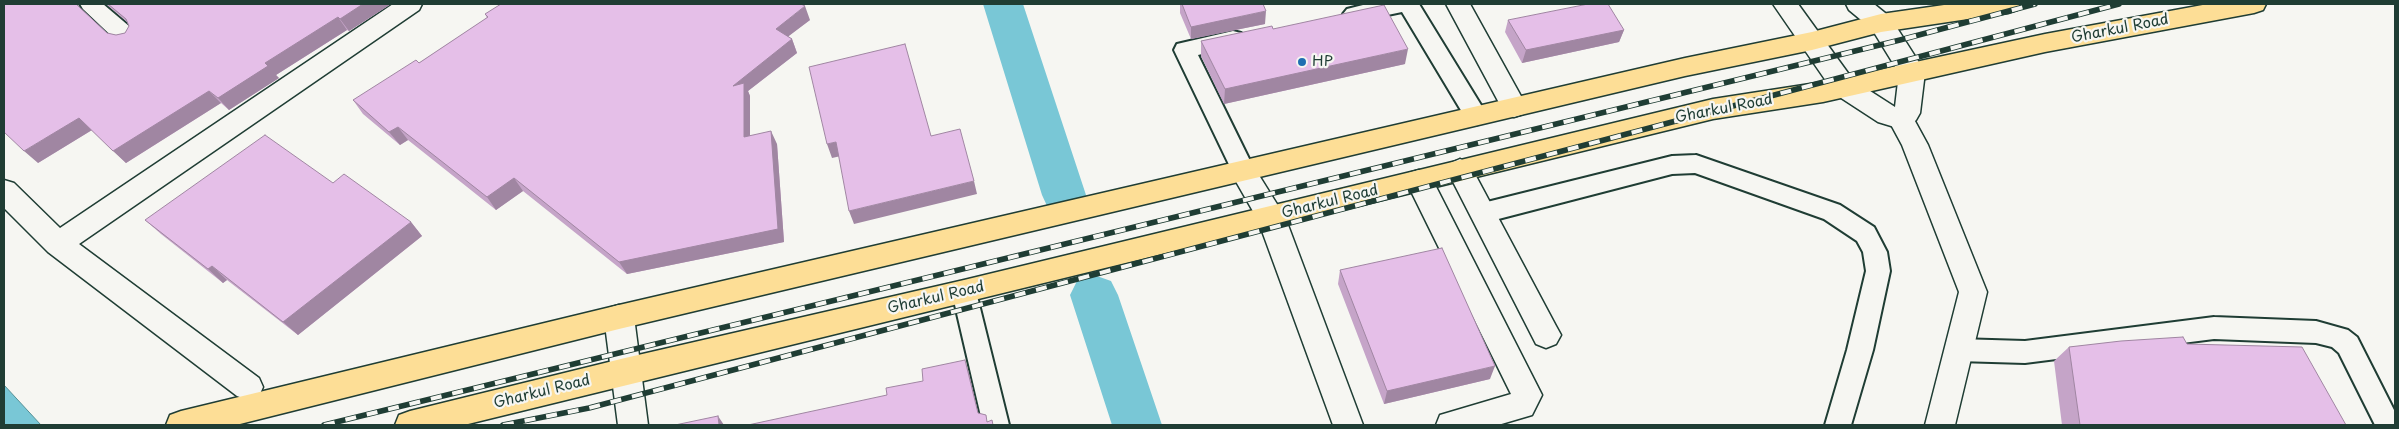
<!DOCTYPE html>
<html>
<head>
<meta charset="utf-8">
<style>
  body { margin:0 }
  #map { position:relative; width:2399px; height:429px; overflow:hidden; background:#f6f6f2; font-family:"Playpen Sans",sans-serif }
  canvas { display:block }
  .frame { position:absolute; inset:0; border:5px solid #1f3d34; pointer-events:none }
</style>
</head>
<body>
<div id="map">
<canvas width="2399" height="429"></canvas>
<div class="frame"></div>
</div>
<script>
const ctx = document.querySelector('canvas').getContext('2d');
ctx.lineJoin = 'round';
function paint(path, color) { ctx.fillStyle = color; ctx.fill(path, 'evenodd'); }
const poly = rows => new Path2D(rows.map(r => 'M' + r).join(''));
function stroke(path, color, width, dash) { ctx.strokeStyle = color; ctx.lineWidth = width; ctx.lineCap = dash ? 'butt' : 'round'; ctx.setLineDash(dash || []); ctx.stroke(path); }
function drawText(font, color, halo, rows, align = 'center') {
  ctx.font = font + ' "Playpen Sans",sans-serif'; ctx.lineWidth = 4.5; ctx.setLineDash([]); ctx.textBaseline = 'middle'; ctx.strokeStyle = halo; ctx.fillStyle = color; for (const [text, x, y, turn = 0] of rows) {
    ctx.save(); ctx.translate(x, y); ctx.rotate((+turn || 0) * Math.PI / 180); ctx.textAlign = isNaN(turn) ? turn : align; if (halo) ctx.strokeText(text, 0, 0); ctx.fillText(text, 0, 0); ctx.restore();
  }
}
const water = poly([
  [4,385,41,425,4,425,4,385]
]);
const canal = poly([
  [983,4,1023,4,1086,195,1080,208,1064,213,1048,208,1042,195,983,4],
  [1094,275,1111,281,1118,295,1162,425,1112,425,1070,295,1077,281,1094,275]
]);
const service = poly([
  [80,4,103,4,136,32,139,38,136,44,128,46,120,44,83,9,80,4],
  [1367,4,1419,4,1484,110,1487,116,1484,122,1476,125,1468,122,1402,12,1354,22,1347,19,1343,14,1347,9,1367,4],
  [1233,31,1241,33,1244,39,1241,45,1198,55,1255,171,1251,177,1243,180,1235,177,1174,50,1177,44,1233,31],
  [1696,155,1840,205,1874,227,1887,252,1890,271,1873,350,1851,425,1825,425,1847,350,1866,271,1863,252,1857,241,1824,219,1695,173,1672,174,1483,223,1475,220,1471,213,1475,206,1483,203,1672,156,1696,155],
  [964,282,973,285,976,292,1009,425,983,425,952,292,955,285,964,282],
  [2214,317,2316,321,2348,330,2357,337,2395,412,2395,425,2375,425,2339,353,2332,347,2316,343,2214,339,2025,363,1958,361,1949,358,1945,350,1949,342,1958,339,2025,341,2214,317]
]);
const minor = poly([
  [393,4,422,4,419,10,79,244,259,378,263,387,259,396,248,400,237,396,48,252,4,208,4,180,14,183,60,228,393,4],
  [1446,4,1470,4,1527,107,1523,114,1514,117,1505,114,1446,4],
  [1460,159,1469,163,1556,326,1561,335,1556,344,1546,348,1536,344,1447,170,1451,163,1460,159],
  [1243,160,1252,164,1285,217,1363,425,1333,425,1258,220,1230,171,1234,164,1243,160],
  [1419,170,1429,173,1542,395,1532,415,1498,425,1436,425,1440,415,1511,394,1406,181,1409,173,1419,170],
  [619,305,629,308,634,317,648,425,618,425,604,317,609,308,619,305]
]);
const tertiary = poly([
  [1901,109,1910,112,1928,145,1987,292,1955,425,1925,425,1959,292,1902,145,1888,119,1892,112,1901,109]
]);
const secondary = poly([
  [1773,4,1798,4,1853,80,1895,107,1899,73,1872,29,1849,10,1846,4,1874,4,1890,17,1925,72,1920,113,1916,120,1910,126,1901,129,1878,122,1835,94,1773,4]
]);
const primary = poly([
  [1951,4,2020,4,2017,10,2008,13,1881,32,1812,50,1685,76,619,329,236,425,166,425,170,415,181,411,619,305,1685,58,1812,32,1881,14,1951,4],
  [2208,4,2266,4,2263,10,2254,13,2045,52,1823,102,1713,119,464,425,395,425,399,415,410,411,625,358,964,280,1713,99,1823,82,2045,34,2208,4]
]);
const rail = poly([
  [324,425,1900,40,2035,4],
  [503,425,589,408,2119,4]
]);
const wall = poly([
  [106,4,391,4,349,31,347,30,276,75,279,78,229,110,221,103,126,163,92,130,38,163,81,9,107,33,116,35,125,33,129,26,127,22],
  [1180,4,1182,4,1265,24,1191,39,1180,13],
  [485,14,810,20,788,36,792,39,797,53,748,91,750,96,750,136,777,144,784,242,627,274,523,191,496,210,408,140,400,145,363,114,353,100,419,63,487,18],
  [1508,20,1624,30,1619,42,1522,63,1505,32],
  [1273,29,1405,64,1224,104,1201,56,1201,41],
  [333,183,411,222,422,236,298,335,227,280,223,283,161,234,145,220],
  [1340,270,1490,379,1384,404,1338,284],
  [2187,344,2346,425,2062,425,2054,361,2069,347]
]);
const shadedWall = poly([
  [363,4,391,4,349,31,340,19],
  [805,6,810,20,781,42,776,29],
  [1266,11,1265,24,1191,39,1191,27],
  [338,17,347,30,276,75,279,78,229,110,218,98,265,63],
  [1624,30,1619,42,1522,63,1526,50],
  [792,39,797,53,748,91,750,96,750,151,744,137,733,86],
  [1408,49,1405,64,1224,104,1225,89],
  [209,91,221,103,126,163,113,151],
  [79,118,92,130,38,163,24,151],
  [398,127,408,140,400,145,389,132],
  [771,131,777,144,784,242,627,274,619,262],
  [836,142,841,156,832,158,827,144],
  [514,178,523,191,496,210,487,197],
  [974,181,977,194,854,224,849,211],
  [411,222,422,236,298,335,283,322],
  [212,266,227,280,223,283,208,269],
  [965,360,969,373,981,425,978,413],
  [1495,366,1490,379,1384,404,1387,391],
  [718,416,724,425,719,425]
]);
const building = poly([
  [4,4,76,4,107,33,116,35,125,33,129,26,126,19,108,4,363,4,340,19,338,17,265,63,268,66,218,98,209,91,113,151,79,118,24,151,4,132,4,4],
  [501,4,801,4,805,6,776,29,792,39,733,86,744,83,744,137,771,131,778,229,619,262,514,178,487,197,398,127,389,132,353,100,416,60,419,63,488,17,485,14,501,4],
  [1182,4,1263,4,1266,11,1191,27,1182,4],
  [1588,4,1608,4,1624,30,1526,50,1508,20,1588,4],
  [1384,5,1408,49,1225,89,1201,41,1272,26,1273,29,1384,5],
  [905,44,931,136,960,129,974,181,849,211,836,142,827,144,809,67,905,44],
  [265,135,333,183,344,174,411,222,283,322,212,266,208,269,145,220,265,135],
  [1442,248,1495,366,1387,391,1340,270,1442,248],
  [2183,337,2187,344,2302,347,2346,425,2080,425,2069,347,2121,341,2183,337],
  [965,360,978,413,986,415,987,422,992,420,993,425,748,425,887,395,886,388,923,381,922,369,965,360],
  [718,416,719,425,675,425,718,416]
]);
const markers = [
  [1302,62,5,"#1f6fb2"]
];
const streetNames = [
  ["Gharkul Road",2120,29,-11],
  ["Gharkul Road",1724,109,-11],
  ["Gharkul Road",1330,202,-14],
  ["Gharkul Road",936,298,-13],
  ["Gharkul Road",542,392,-14]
];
const poiNames = [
  ["HP",1312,62]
];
paint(water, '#79c7d6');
stroke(water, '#559095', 1);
paint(canal, '#79c7d6');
stroke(service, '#1f3d34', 4);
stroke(minor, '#1f3d34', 3);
stroke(tertiary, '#1f3d34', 3);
stroke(secondary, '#1f3d34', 3);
stroke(primary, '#1f3d34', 3);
paint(service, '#f6f6f2');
paint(minor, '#f6f6f2');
paint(tertiary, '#f6f6f2');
paint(secondary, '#f6f6f2');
paint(primary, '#fdde96');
stroke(rail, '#1f3d34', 5.5);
stroke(rail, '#f6f6f2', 4, [11]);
paint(wall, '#c5a4c8');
paint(shadedWall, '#a086a2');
paint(building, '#e5bfe8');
stroke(building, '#a086a2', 1);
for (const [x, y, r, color] of markers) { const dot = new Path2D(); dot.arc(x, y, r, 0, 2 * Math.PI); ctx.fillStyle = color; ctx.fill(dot); stroke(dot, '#f6f6f2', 2); }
drawText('15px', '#1f3d34', '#f6f6f2', streetNames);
drawText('15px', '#1f3d34', '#f6f6f2', poiNames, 'left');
</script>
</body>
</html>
